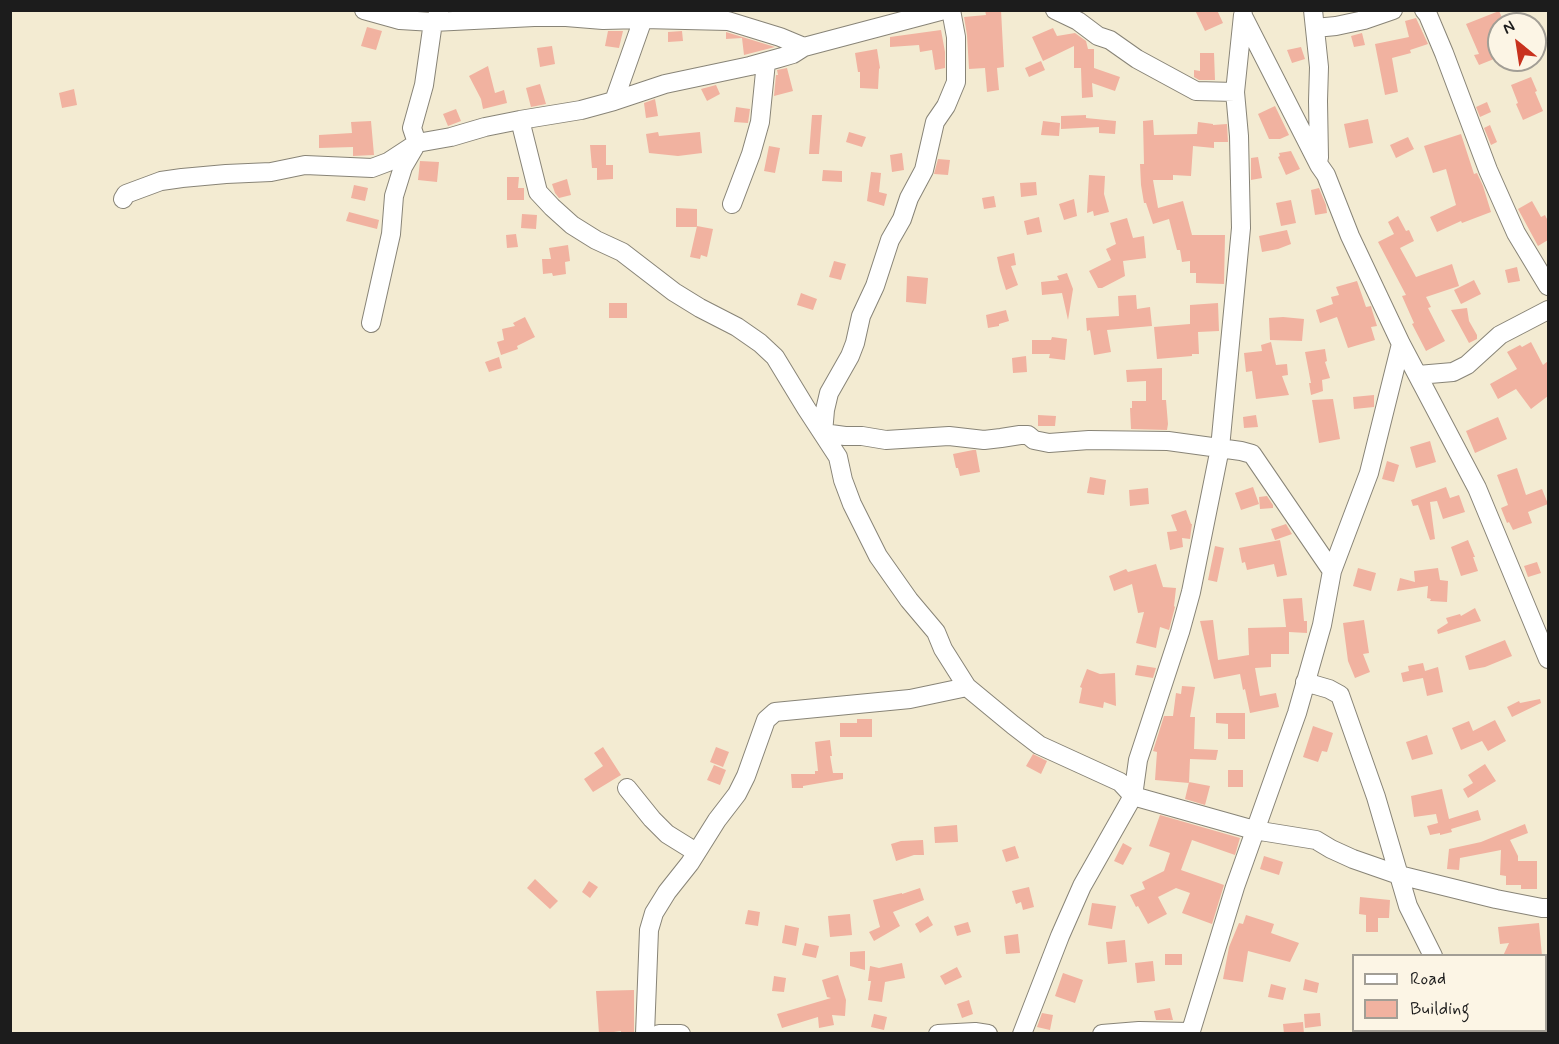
<!DOCTYPE html>
<html>
<head>
<meta charset="utf-8">
<style>
  body { margin:0 }
  #map { position:relative; width:1559px; height:1044px; overflow:hidden; background:#f3ebd2; font-family:Mynerve,sans-serif }
  canvas { display:block }
  .frame { position:absolute; inset:0; border:12px solid #1c1c1c; pointer-events:none }
  .legend { position:absolute; left:1352px; top:954px; width:195px; height:78px; box-sizing:border-box; background:#fcf5e5; border:2px solid #a29e95; margin:0; padding:8px 10px; list-style:none; font-size:18px; color:#1c1c1c }
  .legend li { display:flex; align-items:center; gap:12px; height:30px }
  .legend b { width:30px; border:2px solid #a29e95 }
  .north { position:absolute; left:1487px; top:12px; width:60px; height:60px; box-sizing:border-box; background:#fcf5e5; border:2px solid #a29e95; border-radius:50%; rotate:330deg; font-size:16px; font-weight:700; line-height:24px; text-align:center; color:#1c1c1c }
  .north::after { content:''; display:block; margin:auto; width:21px; height:27px; background:#c8321e; clip-path:polygon(50% 0,100% 100%,50% 72%,0 100%) }
</style>
</head>
<body>
<div id="map">
<canvas width="1559" height="1044"></canvas>
<div class="frame"></div>
<ul class="legend">
<li><b style="height:8px;background:#fff"></b>Road</li>
<li><b style="height:16px;background:#f1b2a0"></b>Building</li>
</ul>
<div class="north">N</div>
</div>
<script>
const ctx = document.querySelector('canvas').getContext('2d');
ctx.lineJoin = 'round';
function paint(path, color) { ctx.fillStyle = color; ctx.fill(path, 'evenodd'); }
const poly = rows => new Path2D(rows.map(r => 'M' + r).join(''));
function stroke(path, color, width, dash) { ctx.strokeStyle = color; ctx.lineWidth = width; ctx.lineCap = dash ? 'butt' : 'round'; ctx.setLineDash(dash || []); ctx.stroke(path); }
const building = poly([
  [985,10,1001,10,1004,67,997,68,999,90,987,92,985,68,969,69,967,35,964,17,986,15],
  [1195,10,1217,10,1223,23,1205,31],
  [1499,11,1505,24,1499,24,1499,57,1479,65,1474,55,1479,54,1466,24],
  [1416,18,1428,44,1410,50,1411,53,1392,58,1398,92,1385,95,1375,44,1409,37,1405,21],
  [367,27,382,31,376,50,361,46],
  [1053,28,1057,36,1075,33,1086,41,1088,49,1094,49,1094,68,1120,77,1115,91,1092,83,1093,97,1082,98,1081,68,1074,68,1074,46,1043,61,1032,37],
  [941,30,945,52,945,68,935,70,932,50,920,52,919,45,890,47,890,37],
  [608,31,623,31,619,48,605,46],
  [682,31,683,41,668,42,668,32],
  [726,32,775,47,744,55,742,38,726,39],
  [1362,33,1365,45,1354,47,1351,36],
  [552,46,555,64,540,67,537,48],
  [1301,47,1305,59,1292,63,1287,50],
  [877,49,880,68,879,69,878,89,860,88,860,72,858,72,855,53],
  [1200,53,1214,53,1215,80,1199,80,1194,77,1194,70,1200,71],
  [1041,61,1045,70,1029,77,1025,68],
  [488,66,495,93,504,90,507,103,483,109,481,99,469,76],
  [787,68,793,91,774,96,776,75,778,75,777,70],
  [1531,77,1537,91,1535,92,1543,111,1523,120,1516,104,1518,103,1511,85],
  [540,84,546,104,531,107,526,88],
  [716,85,720,94,707,101,701,89],
  [74,89,77,105,62,108,59,93],
  [655,99,658,116,646,118,644,103],
  [1487,102,1491,112,1480,117,1476,107],
  [1275,106,1289,135,1280,139,1269,139,1258,114],
  [736,107,750,109,748,123,734,122],
  [456,109,461,121,448,126,443,114],
  [812,115,822,115,819,154,809,154],
  [1086,115,1086,118,1116,121,1115,134,1099,133,1099,127,1061,129,1061,116],
  [1368,119,1373,143,1349,148,1344,124],
  [1153,120,1154,135,1197,134,1198,122,1213,124,1213,125,1227,124,1228,142,1214,142,1214,148,1193,146,1191,176,1173,175,1173,180,1153,180,1158,208,1183,201,1192,235,1225,235,1224,284,1196,283,1196,273,1190,273,1190,261,1182,262,1180,250,1177,250,1169,219,1153,224,1146,203,1144,203,1141,185,1140,164,1144,164,1143,121],
  [371,121,374,155,353,156,353,147,319,148,319,135,352,133,351,122],
  [1043,121,1060,123,1059,136,1041,135],
  [1490,125,1497,142,1491,145,1484,128],
  [658,132,659,136,700,132,702,153,678,156,649,153,646,134],
  [849,132,866,137,862,147,846,142],
  [1461,134,1474,174,1477,173,1483,186,1491,212,1462,223,1461,221,1437,232,1430,217,1456,205,1446,169,1433,173,1424,146],
  [1408,137,1414,149,1396,158,1390,145],
  [590,145,606,145,606,165,613,165,613,179,597,180,597,168,592,168],
  [769,146,780,148,775,173,764,171],
  [1291,151,1300,169,1286,175,1278,157,1280,156,1279,153],
  [902,153,904,170,892,172,890,155],
  [1258,157,1262,178,1251,180,1251,158],
  [938,159,950,160,948,175,934,174],
  [420,161,439,162,437,182,418,180],
  [823,170,842,171,842,182,822,181],
  [871,172,881,173,879,192,887,194,884,206,867,201],
  [1089,175,1105,176,1104,194,1109,212,1094,216,1093,211,1087,213],
  [507,177,519,177,518,188,524,188,524,200,507,200],
  [567,179,571,195,559,198,555,193,552,184],
  [1036,182,1037,195,1021,197,1020,183],
  [354,185,368,188,365,201,351,198],
  [1319,188,1326,205,1327,213,1315,215,1311,190],
  [994,196,996,207,984,209,982,198],
  [1074,199,1077,216,1064,220,1059,204],
  [1291,200,1296,223,1281,226,1276,203],
  [1532,201,1541,217,1545,215,1548,221,1548,240,1538,246,1518,209],
  [676,208,697,209,697,227,676,227],
  [349,212,379,220,377,229,346,221],
  [522,214,537,215,536,229,521,228],
  [1398,216,1406,231,1409,230,1414,241,1400,248,1416,277,1452,264,1459,286,1426,297,1431,307,1428,308,1445,341,1426,351,1412,324,1414,323,1402,296,1406,295,1378,242,1394,234,1388,222],
  [1039,217,1042,232,1027,235,1024,221],
  [1127,218,1133,238,1144,236,1146,258,1123,261,1125,276,1102,288,1098,288,1089,271,1111,260,1106,249,1116,244,1110,223],
  [697,226,713,229,707,257,701,255,700,259,690,257],
  [1287,230,1291,244,1278,249,1262,252,1259,236],
  [516,234,518,247,507,248,506,235],
  [568,245,570,261,565,262,566,274,553,276,552,273,543,274,542,259,551,259,549,248],
  [1014,253,1016,265,1011,266,1018,285,1006,290,1000,271,997,257],
  [834,261,846,264,841,280,829,277],
  [1517,267,1520,281,1508,283,1505,270],
  [1067,273,1073,289,1068,320,1062,293,1042,295,1041,282,1059,280,1057,276],
  [907,276,928,278,926,304,906,302],
  [1474,280,1481,294,1461,304,1454,290],
  [1357,281,1366,307,1371,306,1372,310,1377,326,1371,327,1375,340,1348,348,1337,317,1320,323,1316,310,1333,304,1331,297,1339,295,1336,287],
  [801,293,817,299,813,310,797,305],
  [1136,295,1137,309,1150,307,1152,326,1107,330,1111,352,1094,355,1090,330,1087,331,1086,318,1119,316,1118,296],
  [609,303,627,303,627,318,609,318],
  [1218,303,1219,331,1198,332,1199,354,1192,354,1192,356,1157,359,1154,327,1190,324,1190,305],
  [1467,308,1469,321,1477,335,1477,339,1469,343,1451,310],
  [1006,310,1009,321,999,324,999,326,988,328,986,315],
  [525,317,535,337,517,346,518,349,501,355,497,342,504,340,502,329,515,326,513,323],
  [1283,317,1304,319,1302,341,1270,340,1269,318],
  [1052,337,1067,339,1065,360,1049,358,1050,354,1032,354,1032,340,1051,340],
  [1271,342,1276,365,1287,364,1288,375,1282,376,1289,395,1256,399,1252,371,1246,372,1244,353,1262,351,1261,345],
  [1531,342,1543,365,1548,361,1548,396,1531,409,1516,389,1498,399,1490,384,1517,369,1507,352,1520,345,1522,347],
  [1325,349,1327,361,1325,362,1330,378,1322,380,1323,391,1311,395,1309,383,1311,383,1305,352],
  [1026,356,1027,372,1013,373,1012,358],
  [499,357,502,368,489,372,485,362],
  [1162,368,1162,400,1166,400,1168,424,1167,430,1131,429,1130,408,1132,408,1132,401,1146,401,1146,381,1127,382,1126,370],
  [1374,395,1374,407,1354,409,1353,397],
  [1333,399,1340,439,1319,443,1312,400],
  [1038,415,1056,416,1055,426,1038,426],
  [1256,415,1258,427,1244,428,1243,417],
  [1498,417,1507,439,1475,453,1466,431],
  [1430,441,1436,462,1416,468,1410,447],
  [973,450,976,450,980,472,960,476,958,468,956,468,953,454],
  [1387,461,1399,465,1394,482,1382,479],
  [1517,468,1526,495,1542,489,1548,504,1528,512,1532,523,1513,530,1509,522,1507,523,1501,508,1508,505,1497,475],
  [1090,477,1106,480,1104,495,1087,493],
  [1253,487,1259,504,1241,510,1235,493],
  [1446,487,1450,498,1459,495,1465,512,1443,519,1437,501,1430,502,1435,539,1430,540,1418,505,1413,506,1411,500],
  [1148,488,1149,504,1130,506,1129,490],
  [1267,496,1273,505,1273,508,1260,509,1259,497],
  [1186,510,1191,524,1192,524,1190,539,1182,538,1183,547,1170,550,1167,532,1177,531,1171,515],
  [1286,524,1292,534,1275,540,1271,529],
  [1280,540,1287,575,1277,577,1274,564,1247,570,1245,562,1242,563,1239,548],
  [1468,540,1475,557,1473,557,1478,571,1461,576,1451,547],
  [1215,546,1224,548,1217,582,1208,580],
  [1537,562,1541,573,1528,577,1524,566],
  [1156,564,1163,587,1176,588,1174,606,1175,607,1169,630,1160,627,1156,648,1136,643,1144,612,1138,613,1132,584,1114,591,1109,576,1126,569,1128,572],
  [1358,568,1376,573,1371,591,1353,586],
  [1438,568,1440,580,1448,581,1447,602,1430,601,1431,599,1427,598,1428,586,1397,591,1400,578,1415,582,1414,571],
  [1302,598,1304,621,1307,621,1307,633,1289,632,1289,654,1271,654,1271,667,1255,668,1260,696,1276,693,1279,707,1250,713,1245,689,1243,690,1240,674,1214,679,1200,621,1213,620,1218,660,1249,655,1248,628,1286,627,1283,599],
  [1475,608,1481,621,1438,634,1437,630,1448,623,1446,618,1460,614,1461,616],
  [1364,620,1369,653,1363,654,1370,672,1355,678,1348,661,1343,623],
  [1505,640,1512,656,1485,667,1469,670,1465,656],
  [1423,663,1425,671,1438,667,1443,692,1427,696,1423,678,1403,682,1401,673,1409,671,1408,666],
  [1137,665,1156,668,1153,678,1135,675],
  [1087,669,1100,674,1115,673,1116,706,1104,702,1103,708,1079,703,1082,688,1080,687],
  [1182,686,1195,687,1190,717,1195,717,1194,749,1218,750,1216,760,1190,759,1189,783,1155,780,1157,752,1153,751,1164,716,1173,716,1176,693,1181,694],
  [1540,699,1541,703,1512,717,1507,707,1519,701,1520,703],
  [1216,713,1245,713,1245,739,1228,739,1228,724,1216,723],
  [857,719,872,719,872,737,840,737,840,723,857,723],
  [1495,720,1506,741,1488,751,1482,741,1461,750,1452,728,1469,721,1473,731],
  [1313,726,1333,733,1327,752,1322,751,1318,762,1303,757],
  [1427,735,1433,754,1412,760,1406,742],
  [830,740,832,756,830,756,833,773,843,773,843,779,803,786,803,788,792,788,791,774,815,774,815,771,818,771,815,742],
  [603,747,621,775,593,792,584,779,603,766,594,753],
  [716,747,729,752,723,767,710,762],
  [1033,754,1047,761,1041,774,1026,766],
  [1485,764,1496,781,1468,798,1463,789,1473,783,1468,775],
  [714,765,726,770,720,785,707,780],
  [1228,770,1243,770,1243,787,1228,787],
  [1189,782,1210,786,1205,805,1185,799],
  [1442,789,1449,819,1478,810,1481,820,1451,829,1452,832,1440,835,1440,833,1430,835,1427,826,1438,823,1436,814,1414,817,1411,796],
  [1160,815,1240,838,1235,855,1192,840,1181,870,1224,885,1212,924,1182,913,1190,893,1176,888,1158,897,1167,914,1148,924,1138,906,1136,907,1130,895,1145,889,1142,882,1164,871,1170,853,1149,846],
  [1525,824,1528,833,1510,840,1518,856,1518,861,1537,861,1537,889,1521,889,1521,885,1506,885,1506,876,1500,875,1501,850,1460,858,1459,870,1447,869,1449,849,1481,842],
  [957,825,958,842,935,843,934,827],
  [923,840,924,855,914,855,896,861,891,844,901,841],
  [1123,843,1132,848,1123,865,1114,861],
  [1015,846,1019,858,1006,862,1002,850],
  [1264,856,1283,862,1279,875,1260,869],
  [535,879,558,901,550,909,527,888],
  [589,881,598,887,590,898,582,892],
  [1029,887,1034,907,1023,910,1021,902,1016,904,1012,891],
  [920,888,924,900,893,912,900,926,874,941,869,932,880,927,873,900,902,893,902,894],
  [1360,897,1390,900,1389,918,1378,918,1378,932,1366,932,1366,915,1359,914],
  [1092,903,1116,906,1112,929,1088,925],
  [748,910,760,912,758,926,745,924],
  [850,914,852,935,830,937,828,916],
  [1246,915,1274,924,1271,933,1299,943,1290,962,1248,951,1243,982,1223,979,1229,947,1239,923,1243,924],
  [928,916,933,925,920,933,915,924],
  [968,922,971,932,957,936,954,926],
  [1539,923,1542,956,1503,956,1509,943,1500,944,1498,927],
  [785,925,799,928,796,946,782,943],
  [1018,934,1020,953,1006,954,1004,936],
  [1125,940,1127,962,1108,964,1106,942],
  [805,943,819,946,816,958,802,955],
  [865,951,865,970,850,966,850,952],
  [1165,954,1182,954,1182,965,1165,965],
  [1153,961,1155,981,1137,983,1135,963],
  [902,963,905,978,885,982,882,1002,868,1000,871,981,868,981,870,966,879,968],
  [957,967,962,977,945,985,940,976],
  [1063,973,1083,980,1075,1003,1055,996],
  [838,975,846,1000,845,1016,832,1015,834,1025,819,1028,818,1017,782,1028,777,1014,831,998,827,997,822,980],
  [774,976,786,978,784,992,772,991],
  [1305,979,1319,983,1317,993,1303,990],
  [1271,984,1286,988,1283,1000,1268,997],
  [634,990,634,1032,621,1034,621,1031,599,1034,596,991],
  [969,1000,973,1014,962,1018,957,1004],
  [1170,1008,1173,1020,1156,1020,1154,1011],
  [1042,1013,1053,1015,1050,1030,1037,1027],
  [1320,1013,1321,1026,1305,1028,1304,1014],
  [874,1014,887,1017,884,1030,871,1027],
  [1303,1022,1304,1034,1284,1034,1283,1024]
]);
const minor = poly([
  [364,10,400,20,433,22,534,17,566,17,603,20,643,19,728,21,780,37,804,47,944,10],
  [1055,10,1078,21,1098,36,1110,40,1137,59,1196,91,1235,92],
  [1313,10,1319,67,1318,101,1319,158],
  [1424,10,1428,15,1444,53,1488,170,1516,233,1548,286],
  [1243,16,1319,165,1326,175,1350,236,1401,344,1477,488,1548,659],
  [1315,28,1336,26,1364,20,1393,10],
  [614,101,643,19,649,11],
  [520,120,538,192,552,207,572,225,596,240,622,252,674,292,700,308,737,327,760,343,775,357,806,408,838,457,843,480,852,504,878,556,909,600,936,632,943,649,967,687,1013,725,1039,745,1120,782,1133,796,1254,830,1316,840,1331,849,1353,859,1399,875,1496,899,1542,908,1548,908],
  [123,199,126,194,161,181,182,178,226,174,271,172,305,165,372,168,388,162,417,143,451,137,485,127,520,120,581,110,614,101,665,84,750,66,779,58,793,54,804,47],
  [732,204,751,154,760,122,766,62],
  [371,323,391,234,394,196,403,167,417,143,412,128,424,85,433,22,439,14],
  [1418,375,1453,372,1467,365,1500,335,1548,310],
  [823,433,845,436,862,436,886,440,949,436,984,440,1001,438,1020,435,1028,435,1034,440,1049,443,1089,440,1168,441,1241,451,1252,454,1332,571],
  [823,433,825,410,829,393,850,356,855,343,861,316,875,286,890,240,902,219,909,198,924,170,935,122,946,106,956,82,956,37,951,10],
  [1305,682,1329,689,1340,695,1376,797,1408,906,1433,956],
  [627,788,652,819,667,834,696,852],
  [1466,1030,1466,1034],
  [645,1034,649,930,654,913,667,892,690,863,717,820,737,794,746,776,766,720,775,712,910,699,967,687],
  [659,1034,681,1034],
  [938,1034,975,1032,988,1034],
  [1022,1034,1060,936,1082,886,1133,796,1138,760,1180,632,1191,592,1220,448,1241,228,1239,136,1235,92,1243,15],
  [1102,1034,1139,1031,1190,1032],
  [1190,1034,1235,887,1297,713,1322,625,1332,571,1369,473,1401,344]
]);
paint(building, '#f1b2a0');
stroke(minor, '#888477', 20);
stroke(minor, '#fff', 18);
</script>
</body>
</html>
